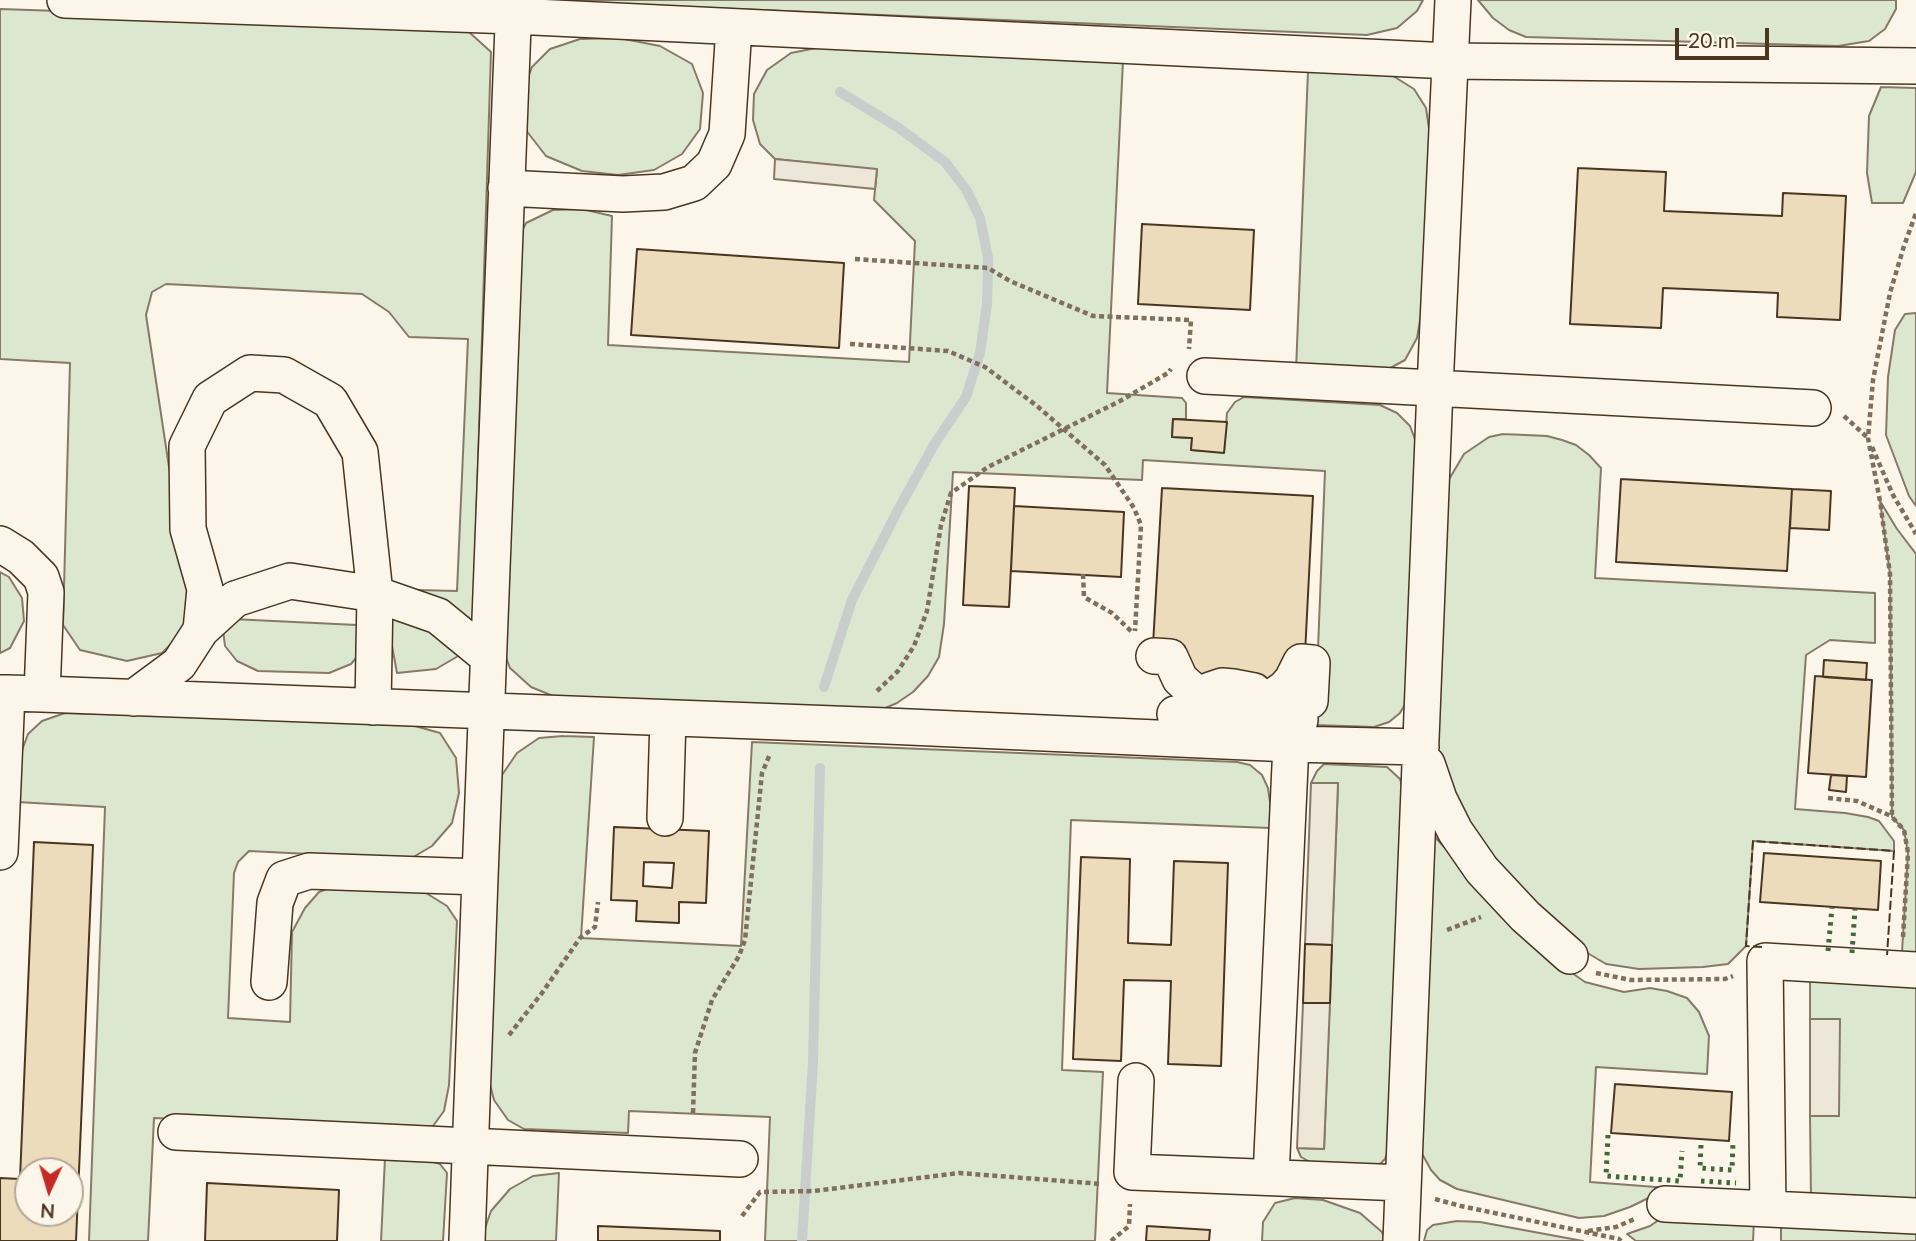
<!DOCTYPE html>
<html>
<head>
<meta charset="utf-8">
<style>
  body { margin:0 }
  #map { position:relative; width:1916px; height:1241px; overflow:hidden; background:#fbf6e9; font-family:Lato,sans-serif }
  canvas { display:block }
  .north { position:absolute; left:14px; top:1157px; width:70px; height:70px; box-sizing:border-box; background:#fbf6e9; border:2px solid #b4a999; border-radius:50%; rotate:184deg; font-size:19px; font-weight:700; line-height:28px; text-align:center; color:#4a3520 }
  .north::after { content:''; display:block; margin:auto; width:24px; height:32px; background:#c62828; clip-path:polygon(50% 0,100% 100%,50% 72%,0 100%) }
  .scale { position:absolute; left:1675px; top:28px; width:94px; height:32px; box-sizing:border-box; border:4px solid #4a3520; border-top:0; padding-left:9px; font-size:21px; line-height:24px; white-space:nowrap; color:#4a3520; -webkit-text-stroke:5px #fbf6e9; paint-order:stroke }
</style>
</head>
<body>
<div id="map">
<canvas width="1916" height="1241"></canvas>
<div class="north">N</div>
<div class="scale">20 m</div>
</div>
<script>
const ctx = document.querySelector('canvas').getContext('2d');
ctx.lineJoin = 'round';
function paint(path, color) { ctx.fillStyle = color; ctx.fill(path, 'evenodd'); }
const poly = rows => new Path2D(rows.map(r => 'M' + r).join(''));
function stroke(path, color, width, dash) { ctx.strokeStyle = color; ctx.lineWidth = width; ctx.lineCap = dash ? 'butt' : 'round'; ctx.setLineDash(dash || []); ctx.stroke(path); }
const green = poly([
  [561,0,1423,0,1417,11,1397,28,1367,35,566,2,561,0],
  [1478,0,1896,0,1896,9,1885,29,1869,41,1838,46,1526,37,1509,30,1493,18,1478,0],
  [0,9,442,24,469,32,491,52,473,621,465,652,436,669,397,673,388,624,417,590,457,591,468,339,409,337,389,312,362,294,166,284,152,292,146,315,189,599,186,629,162,653,127,661,80,650,63,625,70,363,0,359,0,9],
  [619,38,660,46,692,64,703,93,700,129,682,154,654,170,618,175,582,171,546,156,525,129,521,96,532,67,550,49,580,39,619,38],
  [821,47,1123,61,1107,393,1182,398,1186,403,1186,419,1173,419,1172,437,1192,438,1191,450,1224,452,1227,413,1235,402,1244,397,1380,405,1397,413,1410,426,1416,442,1407,701,1400,713,1389,722,1374,727,1315,725,1325,471,1143,460,1142,480,953,472,944,624,939,657,928,676,913,692,897,703,883,709,558,698,531,687,510,668,502,647,514,247,526,223,553,210,582,209,612,216,608,345,909,362,915,241,874,200,877,170,775,159,760,144,753,120,754,94,767,70,791,53,821,47],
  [1308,71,1390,74,1414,89,1426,108,1430,135,1423,304,1417,338,1405,360,1383,372,1296,370,1308,71],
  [1881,87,1916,88,1916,172,1903,203,1872,203,1867,173,1869,116,1881,87],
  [1916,313,1916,506,1909,496,1886,435,1888,377,1895,330,1905,314,1916,313],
  [1503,434,1547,436,1562,440,1576,445,1589,455,1601,468,1595,578,1875,593,1875,643,1830,640,1806,655,1795,809,1845,813,1868,817,1879,821,1894,841,1894,851,1753,841,1746,946,1728,964,1703,967,1639,969,1606,964,1579,948,1473,835,1436,749,1448,481,1464,454,1489,437,1503,434],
  [1880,501,1897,529,1916,554,1916,953,1902,952,1908,853,1904,830,1892,817,1890,574,1880,501],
  [0,572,9,577,22,598,24,621,10,648,0,653,0,572],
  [232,619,357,625,361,652,351,664,329,673,258,671,237,661,225,646,223,630,232,619],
  [65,713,401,722,440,733,456,758,459,793,452,823,432,846,410,859,249,851,238,862,234,873,228,1018,290,1022,292,932,305,908,319,892,339,884,390,885,426,893,447,906,457,921,449,1085,444,1111,433,1126,415,1131,154,1118,148,1241,89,1241,105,807,17,802,21,753,28,734,42,721,65,713],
  [563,736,594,737,581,938,741,946,752,742,1237,762,1250,765,1262,775,1268,788,1271,809,1270,828,1071,820,1062,1070,1103,1072,1095,1241,765,1241,770,1117,629,1111,628,1133,524,1129,508,1120,494,1100,488,1077,495,806,502,775,517,753,539,738,563,736],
  [1324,764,1387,767,1400,779,1406,800,1390,1147,1385,1159,1378,1166,1310,1162,1301,1157,1297,1148,1324,1149,1338,784,1311,783,1317,771,1324,764],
  [1434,836,1520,930,1555,961,1585,982,1624,992,1650,988,1667,991,1687,998,1699,1012,1709,1036,1707,1074,1596,1067,1590,1182,1669,1188,1630,1207,1604,1216,1579,1218,1457,1189,1440,1180,1431,1170,1420,1150,1434,836],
  [1810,979,1916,984,1916,1203,1811,1198,1810,1116,1839,1116,1839,1019,1810,1019,1810,979],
  [385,1158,424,1159,440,1164,447,1173,443,1241,381,1241,385,1158],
  [559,1173,556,1241,483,1241,483,1234,491,1211,510,1189,533,1176,559,1173],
  [1295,1198,1323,1200,1360,1213,1382,1232,1385,1241,1262,1241,1263,1222,1275,1203,1295,1198],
  [1666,1215,1754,1221,1753,1241,1636,1241,1627,1234,1650,1226,1666,1215],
  [1457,1221,1480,1222,1583,1241,1424,1241,1427,1230,1433,1225,1457,1221],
  [1781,1222,1916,1229,1916,1241,1781,1241,1781,1222]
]);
const parking = poly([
  [775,159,877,169,875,189,774,179,775,159],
  [1311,783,1338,783,1332,945,1305,944,1311,783],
  [1303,1003,1330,1003,1324,1149,1297,1148,1303,1003],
  [1810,1019,1840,1019,1839,1116,1810,1116,1810,1019]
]);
const stream = poly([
  [824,687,852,600,898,510,935,443,966,397,980,353,987,304,988,268,988,258,980,218,967,191,945,162,899,128,840,92],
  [802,1241,813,1062,820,768]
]);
const building = poly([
  [1578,168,1666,172,1664,211,1782,216,1783,193,1846,196,1840,320,1777,317,1778,293,1663,288,1661,328,1570,324,1578,168],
  [1142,224,1254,230,1250,310,1138,304,1142,224],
  [637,249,844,263,839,348,631,335,637,249],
  [1173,419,1227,422,1224,453,1191,450,1192,438,1172,437,1173,419],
  [1621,479,1792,489,1787,571,1616,562,1621,479],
  [969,486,1015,488,1009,607,963,605,969,486],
  [1162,488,1313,496,1305,654,1269,681,1188,677,1153,645,1162,488],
  [1792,489,1831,491,1829,530,1790,528,1792,489],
  [1014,506,1124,512,1121,577,1011,571,1014,506],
  [1824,660,1867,663,1866,680,1823,677,1824,660],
  [1815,676,1872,680,1866,777,1808,773,1815,676],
  [1831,775,1847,776,1846,792,1829,790,1831,775],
  [614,827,709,831,706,903,679,902,679,923,636,921,637,901,611,900,614,827],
  [644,862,674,863,672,888,643,886,644,862],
  [34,842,93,845,76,1241,0,1241,0,1178,20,1179,34,842],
  [28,1171,70,1171,70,1213,28,1213,28,1171],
  [1764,853,1881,861,1878,910,1760,902,1764,853],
  [1081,857,1130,859,1128,943,1171,945,1174,861,1228,863,1221,1066,1168,1064,1171,981,1124,980,1121,1061,1073,1059,1081,857],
  [1305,944,1332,945,1330,1003,1303,1003,1305,944],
  [1615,1084,1732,1092,1729,1141,1611,1133,1615,1084],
  [207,1183,339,1190,337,1241,205,1241,207,1183],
  [598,1226,720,1231,720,1241,598,1241,598,1226],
  [1147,1226,1210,1230,1209,1241,1146,1241,1147,1226]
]);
const path = poly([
  [855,259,988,268,1010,281,1093,316,1191,320,1189,349],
  [850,344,948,351,985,367,1037,406,1105,465,1134,508,1141,525,1135,631],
  [1844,416,1869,439],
  [1872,447,1893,495,1916,534],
  [1083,574,1084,597,1112,613,1132,632],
  [877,691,898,671,914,646,927,611,941,525,951,493,988,467,1120,401,1168,373,1171,369],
  [1828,798,1857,801,1891,816],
  [1447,930,1481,917],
  [1903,937,1908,853,1904,830,1892,817,1890,574,1880,501,1868,438,1873,380,1890,293,1904,246,1916,213],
  [1596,973,1631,980,1725,979,1733,976],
  [509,1035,542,993,580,938,595,927,598,902],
  [693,1113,695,1053,712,1000,739,956,745,940,762,773,770,754],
  [1435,1199,1461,1206,1619,1239,1621,1241],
  [742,1216,760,1192,814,1191,959,1173,1102,1184],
  [1588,1231,1616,1227,1637,1218],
  [1111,1241,1129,1226,1130,1204]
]);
const minor = poly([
  [65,0,513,16,1450,61,1916,66],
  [506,188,623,194,664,192,694,183,714,164,727,134,734,27],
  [1205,376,1813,408],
  [0,544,21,557,41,577,46,592,42,694,7,693],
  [201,630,235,599,290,581,375,594,373,707],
  [1154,656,1170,657,1180,679,1200,697],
  [0,693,7,693,0,852],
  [42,694,887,726,1291,744,1421,747],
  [133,698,179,664,201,630,205,589,188,529,187,446,210,399,250,373,284,375,330,401,360,452,375,594,438,616,488,657],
  [1265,702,1285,688,1292,680,1301,662,1312,663,1310,701],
  [1175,714,1300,720,1291,744,1271,1177],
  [1189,714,1200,697,1210,690,1222,686,1233,687,1254,691,1265,702,1272,718],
  [1427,764,1439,799,1455,831,1482,870,1525,916,1570,956],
  [665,818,668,718],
  [480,877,514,0],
  [269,982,275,903,284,879,309,871,480,877,467,1241],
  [1136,1081,1132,1172,1403,1183],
  [176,1132,740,1159],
  [1665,1204,1916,1216],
  [1768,1209,1765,961,1916,970],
  [1401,1241,1435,388,1453,0]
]);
const hedge = poly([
  [1828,951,1832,907],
  [1852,953,1855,909],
  [1608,1135,1606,1176,1680,1181,1682,1151],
  [1701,1145,1700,1168,1732,1170,1733,1142],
  [1701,1181,1736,1183]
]);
const fence = poly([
  [1762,947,1746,946,1753,841,1894,851,1887,955]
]);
paint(green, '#dce7d0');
stroke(green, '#887966', 2);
paint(parking, '#ede7d9');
stroke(parking, '#887966', 2);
stroke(stream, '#c9cecd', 10);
paint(building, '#ecdcbc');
stroke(building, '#4a3520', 2);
stroke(minor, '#4a3520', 38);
stroke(path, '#7f6f5c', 4.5, [5, 3.5]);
stroke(minor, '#fbf6e9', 35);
stroke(hedge, '#436837', 5, [3.5, 5]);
stroke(fence, '#4a3520', 2, [9, 3.5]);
</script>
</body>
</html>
